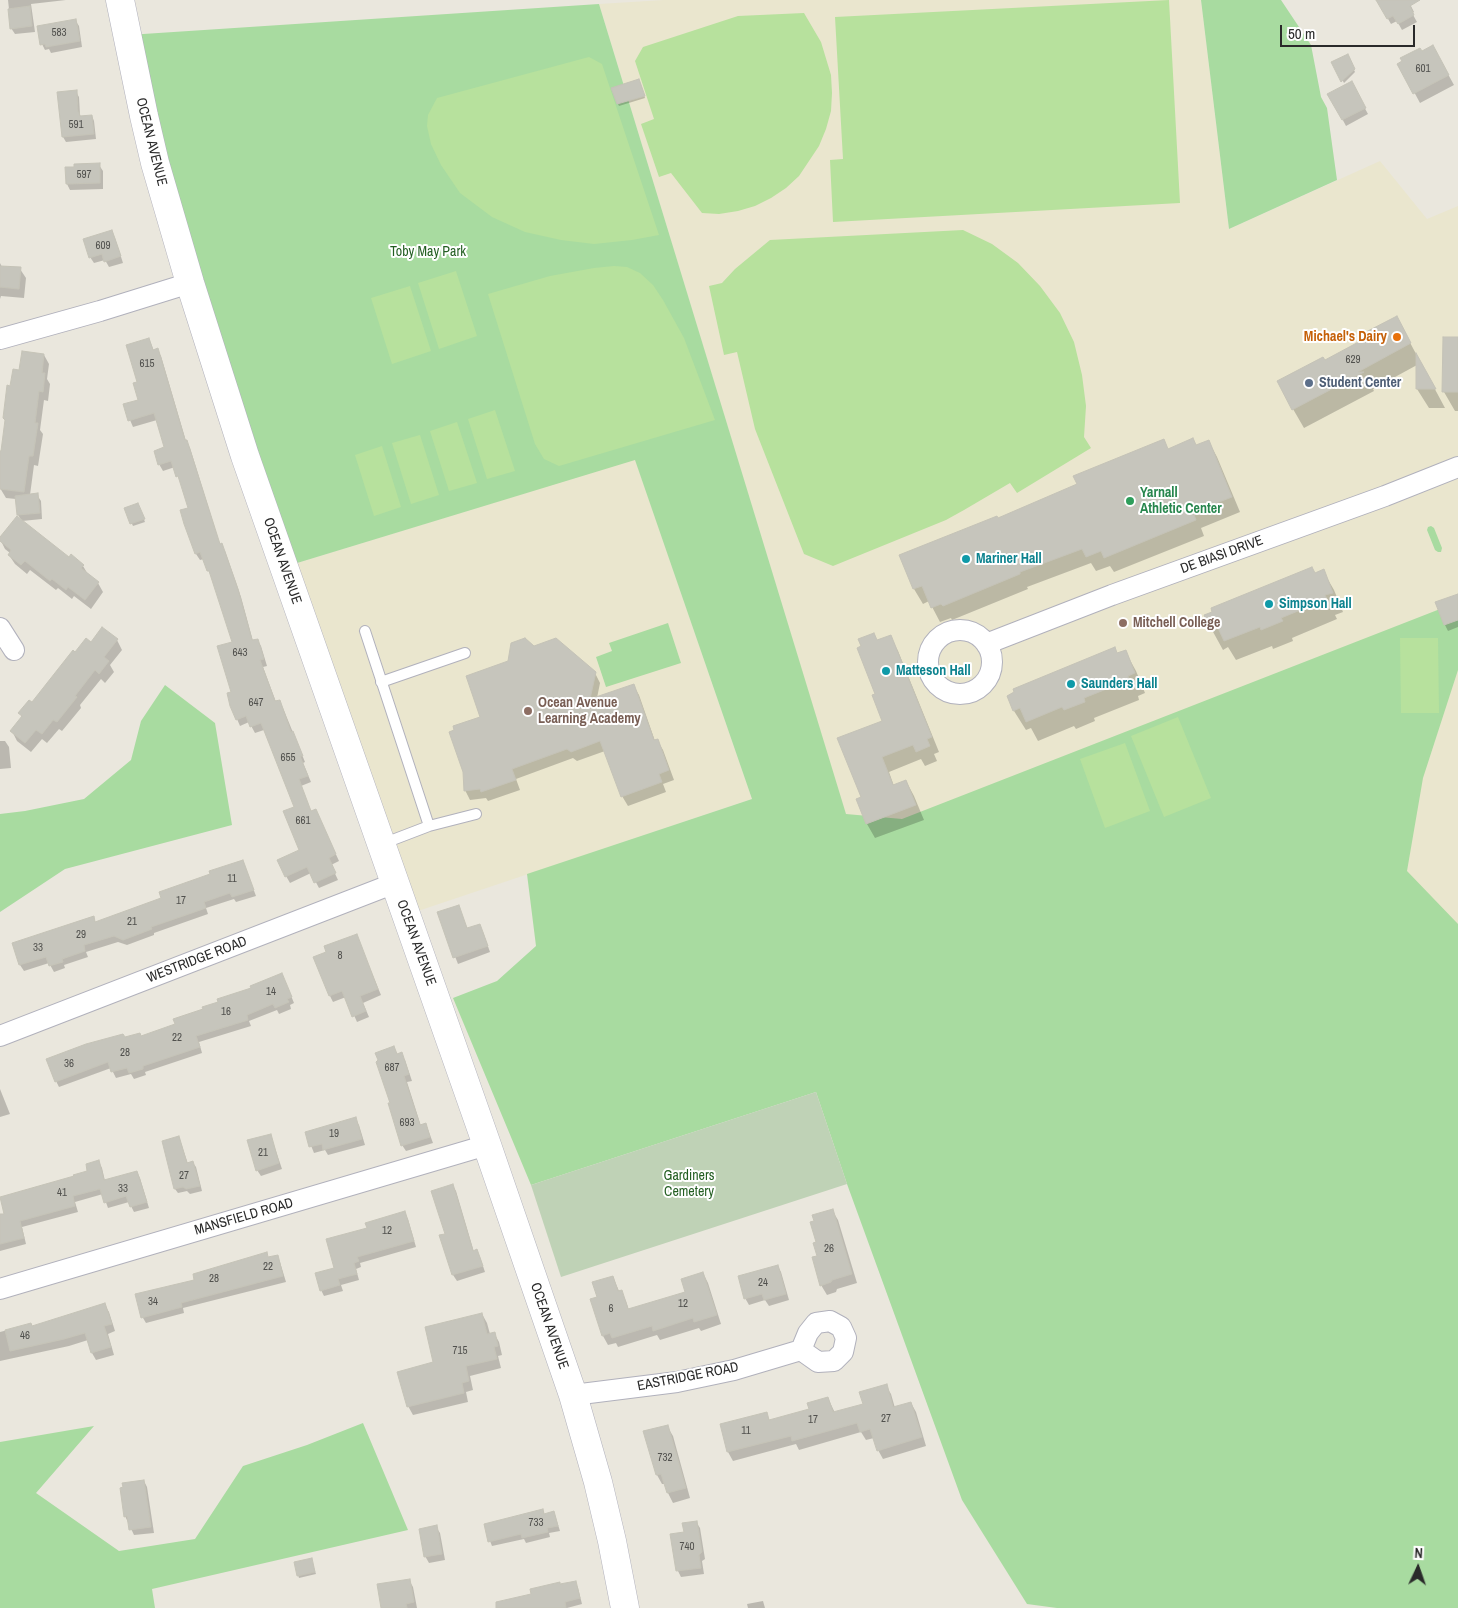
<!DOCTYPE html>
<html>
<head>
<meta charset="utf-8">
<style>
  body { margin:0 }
  #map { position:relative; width:1458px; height:1608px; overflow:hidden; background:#eae7dd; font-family:"Archivo Narrow",sans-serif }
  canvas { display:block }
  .north { position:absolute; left:1393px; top:1543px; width:50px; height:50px; -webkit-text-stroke:4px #fff; paint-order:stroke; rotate:3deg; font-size:14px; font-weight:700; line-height:20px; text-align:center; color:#2a2a2a }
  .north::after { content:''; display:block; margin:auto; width:18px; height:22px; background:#2a2a2a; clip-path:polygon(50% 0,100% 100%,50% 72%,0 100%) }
  .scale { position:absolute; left:1280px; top:25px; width:135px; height:22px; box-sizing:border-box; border:2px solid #2a2a2a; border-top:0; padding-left:6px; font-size:15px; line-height:18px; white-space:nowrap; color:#2a2a2a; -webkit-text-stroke:4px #fff; paint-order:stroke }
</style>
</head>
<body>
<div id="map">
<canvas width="1458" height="1608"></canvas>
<div class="north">N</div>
<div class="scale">50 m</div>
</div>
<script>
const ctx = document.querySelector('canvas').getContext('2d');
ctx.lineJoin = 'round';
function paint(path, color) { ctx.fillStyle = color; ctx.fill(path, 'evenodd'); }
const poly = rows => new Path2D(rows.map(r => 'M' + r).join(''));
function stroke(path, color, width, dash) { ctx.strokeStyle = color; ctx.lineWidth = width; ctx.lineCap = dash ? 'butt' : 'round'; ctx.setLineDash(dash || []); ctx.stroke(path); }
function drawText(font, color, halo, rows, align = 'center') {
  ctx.font = font + ' "Archivo Narrow",sans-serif'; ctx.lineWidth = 4; ctx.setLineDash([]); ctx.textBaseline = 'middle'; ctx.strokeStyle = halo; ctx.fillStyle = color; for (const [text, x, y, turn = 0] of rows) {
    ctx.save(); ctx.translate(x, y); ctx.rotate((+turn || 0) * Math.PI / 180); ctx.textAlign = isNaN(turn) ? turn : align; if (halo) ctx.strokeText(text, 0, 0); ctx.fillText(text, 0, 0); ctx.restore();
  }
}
const education = poly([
  [664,0,1201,0,1229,229,1380,161,1427,219,1458,206,1458,1024,886,948,599,4],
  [635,459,752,799,406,915,284,567]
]);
const green = poly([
  [1201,0,1281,0,1311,45,1321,97,1327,108,1337,180,1229,229],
  [599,4,846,814,902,819,1458,602,1458,670,1423,778,1407,871,1458,924,1458,1608,1057,1608,1027,1604,962,1500,847,1184,816,1092,531,1185,453,998,497,981,536,946,527,874,752,799,635,460,284,567,128,35],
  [1431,526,1434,528,1442,548,1441,552,1438,552,1435,550,1427,530,1428,527],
  [668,623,681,663,606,687,596,657,612,651,609,643],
  [165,685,215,723,232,825,65,869,0,912,0,814,25,811,84,799,131,760,141,721],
  [363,1423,408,1530,152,1589,155,1608,0,1608,0,1442,94,1426,36,1493,119,1551,195,1539,243,1466,307,1445]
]);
const cemetery = poly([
  [816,1092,847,1184,561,1277,531,1185]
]);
const pitch = poly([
  [1169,0,1180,203,833,222,830,160,843,159,835,17],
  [804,13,821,42,831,75,832,93,831,111,826,129,819,146,799,176,786,188,771,198,755,206,738,211,719,214,702,213,671,173,659,177,641,124,654,119,635,61,643,47,738,16],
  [589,57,602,64,659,235,632,240,594,244,561,240,525,232,492,217,460,193,441,165,431,144,427,126,428,115,437,98],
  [963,230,992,244,1018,263,1040,286,1060,313,1074,342,1082,375,1086,406,1084,437,1091,448,1017,493,1010,483,964,510,946,520,833,566,804,554,755,429,737,352,724,355,709,286,722,283,735,269,770,240],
  [614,266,627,267,640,273,653,285,663,300,684,338,715,420,559,466,544,459,535,444,488,294,550,276,594,268],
  [456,271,477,336,439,349,418,283],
  [410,286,431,351,392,364,371,298],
  [495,410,515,471,487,479,468,419],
  [457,422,477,483,449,491,430,431],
  [420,435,439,495,411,504,392,443],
  [382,446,401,507,374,516,355,455],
  [1400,638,1438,638,1439,713,1401,713],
  [1178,717,1211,798,1164,817,1131,736],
  [1125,743,1150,811,1105,828,1080,759]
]);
const shadow = poly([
  [8,0,66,0,31,4,35,32,15,34,11,28],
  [1377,0,1408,0,1414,12,1412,13,1417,22,1402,30,1397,21,1391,24],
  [75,20,79,26,82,47,51,53,49,49,45,50,42,44],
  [1421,52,1438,56,1454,85,1420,103,1399,64],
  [1347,55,1355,72,1344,83,1333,62],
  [640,83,645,98,619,106,618,104],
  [1351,83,1368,114,1346,126,1329,94],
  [76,92,79,97,80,115,81,117,92,116,94,121,96,139,66,142,63,137],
  [99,165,103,171,103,189,70,190,67,184],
  [112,232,115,238,123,263,109,267,105,260,94,263,90,257],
  [0,263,2,267,20,269,26,278,24,298,1,296,0,299],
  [1407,337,1445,408,1429,408,1417,389,1417,365,1373,389,1374,391,1304,428,1293,409,1324,362,1368,339],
  [1458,338,1458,411,1455,411,1444,392],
  [149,339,154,351,157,350,161,356,186,441,190,448,220,545,225,551,241,597,253,641,257,640,261,646,267,666,263,667,276,702,279,701,283,708,305,762,303,763,311,782,301,786,311,812,319,817,339,861,331,865,338,880,319,888,311,873,290,883,286,876,301,851,296,808,264,730,255,733,249,722,240,726,237,719,233,692,234,642,212,577,204,559,200,560,196,554,185,524,189,509,181,482,175,467,163,471,159,464,166,448,157,420,133,427,130,420,139,400,138,383],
  [44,355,49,364,47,379,50,384,48,401,44,400,40,430,43,434,38,466,34,465,30,495,37,495,41,501,42,519,22,521,18,515,16,499,6,498,0,488,0,452,2,452,12,387,20,371],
  [1209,442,1217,457,1240,512,1201,528,1204,536,1114,572,1110,566,1096,571,1091,563,1027,587,1028,589,952,620,951,618,940,622,929,601,923,604,914,589,901,555,998,520,1168,450,1196,447],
  [139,507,145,522,133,526,125,509],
  [0,539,69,558,83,566,89,576,98,583,103,592,91,609,74,596,72,599,58,588,56,590,30,570,27,574,15,564,9,555,10,553,5,549],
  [1323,571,1334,590,1343,612,1335,615,1337,619,1292,638,1293,641,1273,649,1272,646,1236,660,1228,647,1223,650,1212,630],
  [1458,595,1458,627,1448,631,1445,625],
  [890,636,898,651,939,752,934,754,937,761,925,766,921,759,889,772,894,786,906,781,914,796,924,820,875,838,867,824,863,798,884,721,877,695,877,641],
  [117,640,122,650,110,665,114,672,105,683,101,679,80,705,81,708,62,731,59,729,47,743,42,739,31,752,17,741,12,731,22,718,20,713,32,704,75,654,91,644],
  [534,647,595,673,600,683,597,698,633,685,639,695,655,741,657,740,663,750,674,780,663,784,666,792,628,806,622,796,605,751,577,761,573,758,516,779,520,790,488,801,486,798,470,800,465,790,482,717,510,662],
  [1125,651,1136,671,1145,693,1138,696,1139,700,1094,718,1095,721,1076,729,1074,726,1038,741,1031,728,1026,730,1014,711,1008,696],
  [0,741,5,741,9,747,11,768,0,769],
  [243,861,256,896,236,902,234,899,206,908,208,914,154,933,154,935,127,945,118,942,86,952,88,957,64,965,65,968,54,972,49,963,24,971,20,965,14,943,93,918,96,923,163,898],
  [458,906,468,930,483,932,490,952,458,964,438,913],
  [356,935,381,995,363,1003,369,1017,357,1022,346,997,333,1002,330,996],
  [285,981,294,1003,290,1005,291,1009,279,1014,277,1010,249,1021,251,1026,199,1042,202,1053,145,1072,146,1075,134,1079,131,1074,116,1078,111,1068,59,1087,56,1081,125,1038,141,1037,177,1025],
  [394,1048,398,1055,401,1054,405,1060,412,1081,407,1082,421,1126,426,1124,433,1143,406,1151,402,1145],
  [0,1089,10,1114,0,1117],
  [355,1119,359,1125,365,1145,328,1155,325,1150,314,1153,306,1133],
  [270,1135,273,1142,282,1169,261,1176,257,1170],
  [179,1137,188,1164,193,1163,196,1167,202,1191,190,1194,187,1191,178,1193,175,1189],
  [99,1162,102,1168,105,1181,137,1172,140,1178,149,1208,134,1212,129,1202,108,1208,103,1194,75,1202,78,1212,22,1227,26,1244,0,1251,0,1216,5,1214,89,1172],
  [452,1185,456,1191,474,1252,477,1251,480,1257,485,1272,457,1281,453,1275,441,1236,446,1234],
  [832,1210,838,1220,857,1283,837,1289,836,1292,827,1295,821,1285,817,1243],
  [405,1213,408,1219,416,1247,360,1263,361,1267,356,1269,359,1280,341,1285,343,1291,324,1296,321,1290,368,1229],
  [266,1254,269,1259,277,1256,280,1262,286,1282,183,1308,184,1313,146,1323,143,1318,137,1295,196,1281],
  [778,1266,781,1272,789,1300,769,1306,765,1300,749,1305,745,1298],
  [703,1273,708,1283,721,1324,701,1331,699,1328,660,1340,657,1335,618,1347,616,1343,608,1345,603,1336,598,1298,613,1277,619,1291,621,1291,626,1301,629,1310,687,1292],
  [104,1304,109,1312,115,1331,108,1334,114,1355,96,1360,92,1353,88,1340,69,1346,0,1361,0,1332,31,1324,32,1327],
  [482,1314,487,1323,490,1334,494,1333,499,1342,502,1355,498,1356,501,1368,470,1376,473,1390,466,1392,468,1402,413,1415,408,1406,434,1363],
  [886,1386,891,1394,895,1408,911,1403,916,1412,926,1446,883,1459,878,1450,874,1438,866,1440,861,1432,799,1450,796,1444,733,1461,728,1452,721,1425,766,1414,770,1421,810,1409,828,1398,835,1413,864,1405],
  [667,1426,673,1436,690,1498,673,1503,668,1493,665,1484,662,1484,657,1475,645,1432],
  [144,1481,147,1487,154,1533,134,1535,125,1516],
  [542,1510,545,1515,554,1512,556,1518,560,1531,549,1533,550,1537,526,1543,524,1539,492,1546,490,1541],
  [696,1522,700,1528,705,1559,702,1561,704,1574,681,1577,678,1571,672,1535,685,1533],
  [436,1527,440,1533,445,1560,429,1563,425,1556],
  [311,1559,316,1574,299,1578,298,1575],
  [409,1580,413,1587,417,1608,382,1608],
  [575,1582,578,1588,582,1604,567,1608,506,1608,560,1586],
  [763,1601,765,1608,748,1608,747,1604]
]);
const building = poly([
  [1376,0,1420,0,1410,6,1414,15,1398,24,1393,16,1387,19,1376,0],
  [30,6,32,26,10,29,8,9,30,6],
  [76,19,80,41,46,47,45,44,40,45,37,26,76,19],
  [1433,45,1449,75,1413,94,1397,64,1402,61,1400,58,1420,48,1422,51,1433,45],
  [1348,54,1355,69,1341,82,1331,62,1348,54],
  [639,79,645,96,617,104,611,88,639,79],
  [1352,81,1366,108,1342,120,1327,94,1352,81],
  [77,90,78,112,79,112,80,116,92,115,94,134,62,137,57,92,77,90],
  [100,163,100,183,66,184,65,167,74,167,74,164,100,163],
  [112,230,121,256,104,262,102,254,89,258,83,239,112,230],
  [0,266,21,267,19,289,0,287,0,266],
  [1397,316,1411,343,1358,372,1364,372,1292,410,1277,381,1323,357,1325,360,1366,338,1364,333,1397,316],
  [1443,337,1458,337,1458,392,1442,392,1443,337],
  [149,338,153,350,158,348,185,440,187,440,220,544,222,543,238,589,252,640,258,639,264,659,260,660,275,701,280,700,291,732,293,731,303,756,300,756,308,776,299,779,311,811,316,809,336,854,329,858,336,873,314,883,307,867,285,877,277,860,299,850,283,811,294,807,261,723,250,727,246,716,236,720,230,706,227,693,231,692,217,646,232,642,209,571,207,571,200,552,195,554,184,524,180,510,188,508,178,476,176,477,171,461,158,465,154,451,164,447,154,413,128,421,123,404,138,400,133,383,137,382,126,345,149,338],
  [22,351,44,354,42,373,45,373,43,392,39,391,35,423,38,423,33,456,29,456,24,492,0,489,0,451,1,451,5,420,3,418,7,385,10,386,13,369,19,370,22,351],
  [1416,353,1436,389,1416,389,1416,353],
  [1193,438,1196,445,1209,440,1232,497,1193,512,1196,520,1104,558,1101,551,1086,557,1082,549,1020,572,1020,574,943,606,941,604,931,608,922,586,913,589,899,555,997,516,998,518,1077,484,1073,476,1164,439,1168,449,1193,438],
  [38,493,40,513,17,515,15,496,38,493],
  [138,503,145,519,130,524,124,508,138,503],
  [17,516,69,557,71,554,84,565,81,568,99,582,85,600,68,587,66,590,52,579,50,581,25,561,21,565,8,555,11,550,0,541,0,537,17,516],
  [1312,567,1315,573,1324,569,1333,593,1325,595,1327,599,1281,618,1283,621,1261,630,1260,627,1224,641,1218,628,1211,631,1204,615,1212,612,1211,608,1312,567],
  [1458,594,1458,620,1444,625,1435,602,1458,594],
  [102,627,118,639,104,657,109,661,99,674,95,670,75,696,77,697,57,722,53,720,42,734,36,730,25,743,10,731,22,716,18,713,29,700,32,702,73,650,75,652,86,638,91,642,102,627],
  [874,633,877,640,891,635,932,737,927,739,930,746,916,752,913,745,882,757,893,785,906,780,916,805,866,824,856,799,861,797,837,738,882,721,872,695,875,694,857,648,861,646,858,639,874,633],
  [525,638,534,646,556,638,596,672,590,699,634,684,654,740,658,739,669,770,659,774,662,782,621,797,600,741,571,752,567,749,512,769,516,780,481,792,480,789,464,791,463,772,449,732,454,730,453,726,480,717,466,676,508,661,511,643,525,638],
  [1115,647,1117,653,1126,650,1135,673,1128,676,1129,680,1084,698,1085,702,1064,710,1062,707,1026,722,1020,708,1013,711,1007,696,1014,692,1013,689,1115,647],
  [243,860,254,890,232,897,230,893,204,902,206,908,151,927,152,929,123,940,114,936,84,945,85,951,62,959,63,962,49,966,46,957,19,965,12,943,94,916,95,922,161,898,159,892,210,874,209,871,243,860],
  [459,905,467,928,480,924,488,946,453,958,437,912,459,905],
  [357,934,378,989,360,996,366,1011,352,1017,342,991,329,996,313,957,326,952,324,946,357,934],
  [282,973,292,997,287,999,289,1002,275,1008,273,1004,247,1015,248,1020,196,1036,200,1047,143,1066,143,1069,129,1073,127,1068,111,1072,108,1062,55,1082,46,1059,86,1044,123,1034,125,1037,140,1033,141,1036,175,1024,173,1019,203,1009,202,1007,218,1002,217,999,251,988,250,986,282,973],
  [394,1046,397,1054,402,1052,409,1074,404,1076,420,1125,426,1123,430,1137,401,1146,388,1103,390,1103,376,1062,378,1060,375,1053,394,1046],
  [356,1117,362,1139,323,1150,322,1144,309,1147,305,1132,356,1117],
  [271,1134,279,1163,256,1171,247,1140,271,1134],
  [179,1136,187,1163,193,1161,200,1186,186,1189,183,1187,174,1189,162,1141,179,1136],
  [99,1160,104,1180,137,1171,147,1202,130,1207,126,1196,104,1203,100,1189,73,1196,75,1206,20,1221,24,1238,0,1244,0,1214,4,1214,0,1197,74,1176,73,1175,87,1171,86,1164,99,1160],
  [453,1184,473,1251,477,1249,483,1266,452,1275,439,1235,445,1234,431,1191,453,1184],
  [833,1209,852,1274,832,1280,831,1282,820,1286,812,1257,817,1256,813,1243,816,1242,810,1222,814,1221,812,1215,833,1209],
  [405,1211,414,1241,357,1257,359,1261,354,1263,357,1274,338,1279,340,1285,320,1291,315,1273,334,1268,326,1239,367,1228,365,1223,405,1211],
  [267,1252,268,1257,278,1255,283,1276,181,1303,182,1307,141,1318,135,1294,194,1280,193,1274,267,1252],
  [778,1265,786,1294,764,1300,762,1294,744,1299,738,1276,778,1265],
  [703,1272,717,1315,694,1322,693,1318,653,1331,652,1326,612,1338,610,1333,602,1336,590,1299,597,1297,592,1282,613,1276,618,1291,622,1290,628,1309,685,1292,681,1279,703,1272],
  [105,1303,112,1324,104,1326,111,1347,91,1353,85,1333,64,1339,10,1351,5,1330,31,1323,32,1326,105,1303],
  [482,1313,487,1334,495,1332,498,1346,494,1347,497,1359,466,1366,469,1381,462,1383,464,1393,407,1407,397,1372,433,1362,425,1327,482,1313],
  [887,1384,893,1407,911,1402,922,1437,877,1451,870,1429,860,1432,857,1423,792,1441,791,1436,727,1452,720,1424,767,1412,769,1420,809,1409,807,1403,828,1397,833,1412,863,1404,859,1392,887,1384],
  [668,1425,686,1488,667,1493,661,1474,656,1475,643,1431,668,1425],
  [144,1480,151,1527,129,1530,127,1516,124,1517,120,1488,123,1487,122,1483,144,1480],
  [543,1509,544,1514,554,1511,558,1526,547,1528,548,1532,522,1538,521,1534,488,1542,484,1524,543,1509],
  [697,1521,702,1552,699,1555,701,1568,676,1571,670,1534,684,1532,682,1523,697,1521],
  [437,1525,442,1554,424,1557,419,1529,437,1525],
  [312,1558,315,1572,297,1576,294,1562,312,1558],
  [410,1579,414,1602,406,1604,407,1608,381,1608,377,1584,410,1579],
  [576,1581,580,1598,565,1602,566,1608,496,1608,496,1602,531,1594,530,1589,560,1582,560,1584,576,1581]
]);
const service = poly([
  [365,631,429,826,382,844],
  [381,682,465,653],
  [429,826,476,814]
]);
const minor = poly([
  [0,339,100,311,190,283],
  [0,628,14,650],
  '928 662a32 32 0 1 1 64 0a32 32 0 1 1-64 0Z',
  [986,644,1112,595,1385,496,1458,467],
  [0,1036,395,883],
  [0,1289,487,1145],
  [573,1395,677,1382,734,1370,801,1350,818,1362,834,1361,843,1352,846,1338,841,1327,830,1321,816,1323,808,1333,801,1350]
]);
const secondary = poly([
  [120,0,144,116,155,163,190,283,245,456,487,1145,573,1395,598,1482,612,1541,625,1608]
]);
const markers = [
  [1397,337,5,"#e8710a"],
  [1309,383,5,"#5c6f8a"],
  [1130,501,5,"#2e9e5b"],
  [966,559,5,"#0f9aa8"],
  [1269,604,5,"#0f9aa8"],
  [1123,623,5,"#8d6e63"],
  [886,671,5,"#0f9aa8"],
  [1071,684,5,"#0f9aa8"],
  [528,711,5,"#8d6e63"]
];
const numberNames = [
  ["583",59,33],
  ["601",1423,69],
  ["591",76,125],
  ["597",84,175],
  ["609",103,246],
  ["629",1353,360],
  ["615",147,364],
  ["643",240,653],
  ["647",256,703],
  ["655",288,758],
  ["661",303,821],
  ["11",232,879],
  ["17",181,901],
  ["21",132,922],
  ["29",81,935],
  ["33",38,948],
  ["8",340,956],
  ["14",271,992],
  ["16",226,1012],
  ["22",177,1038],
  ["28",125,1053],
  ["36",69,1064],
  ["687",392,1068],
  ["693",407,1123],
  ["19",334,1134],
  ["21",263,1153],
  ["27",184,1176],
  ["33",123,1189],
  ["41",62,1193],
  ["12",387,1231],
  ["26",829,1249],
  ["22",268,1267],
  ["28",214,1279],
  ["24",763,1283],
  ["34",153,1302],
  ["12",683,1304],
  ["6",611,1309],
  ["46",25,1336],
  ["715",460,1351],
  ["27",886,1419],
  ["17",813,1420],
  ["11",746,1431],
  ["732",665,1458],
  ["733",536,1523],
  ["740",687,1547]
];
const streetNames = [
  ["OCEAN AVENUE",151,142,76],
  ["DE BIASI DRIVE",1222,555,-20],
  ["OCEAN AVENUE",282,561,71],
  ["OCEAN AVENUE",416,943,70],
  ["WESTRIDGE ROAD",197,960,-21],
  ["MANSFIELD ROAD",244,1217,-16],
  ["OCEAN AVENUE",549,1326,71],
  ["EASTRIDGE ROAD",688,1377,-11]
];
const parkNames = [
  ["Toby May Park",428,252],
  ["Gardiners",689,1176],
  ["Cemetery",689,1192]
];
const foodNames = [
  ["Michael's Dairy",1387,337]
];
const serviceNames = [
  ["Student Center",1319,383]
];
const leisureNames = [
  ["Yarnall",1140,493],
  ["Athletic Center",1140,509]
];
const cultureNames = [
  ["Mariner Hall",976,559],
  ["Simpson Hall",1279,604],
  ["Matteson Hall",896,671],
  ["Saunders Hall",1081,684]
];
const educationNames = [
  ["Mitchell College",1133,623],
  ["Ocean Avenue",538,703],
  ["Learning Academy",538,719]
];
paint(education, '#eae6ce');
paint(green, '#a8dba0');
paint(cemetery, '#bfd2b6');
paint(pitch, '#b7e19d');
paint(shadow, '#0003');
paint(building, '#c6c5bc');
stroke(building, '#c5c3b7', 1);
stroke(service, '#b1b1bc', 12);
stroke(minor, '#b1b1bc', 22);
stroke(secondary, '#b1b1bc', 29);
stroke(service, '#fff', 10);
stroke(minor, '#fff', 20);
stroke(secondary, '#fff', 28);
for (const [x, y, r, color] of markers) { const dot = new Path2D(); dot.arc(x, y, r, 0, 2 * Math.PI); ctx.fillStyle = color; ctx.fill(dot); stroke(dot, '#fff', 2); }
drawText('11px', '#51514e', null, numberNames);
drawText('14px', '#2a2a2a', '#fff', streetNames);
drawText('14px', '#235e22', '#fff', parkNames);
drawText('bold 14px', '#c56008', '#fff', foodNames, 'right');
drawText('bold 14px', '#4e5e75', '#fff', serviceNames, 'left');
drawText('bold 14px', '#27864d', '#fff', leisureNames, 'left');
drawText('bold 14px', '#0d838f', '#fff', cultureNames, 'left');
drawText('bold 14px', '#785e54', '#fff', educationNames, 'left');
</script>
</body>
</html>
